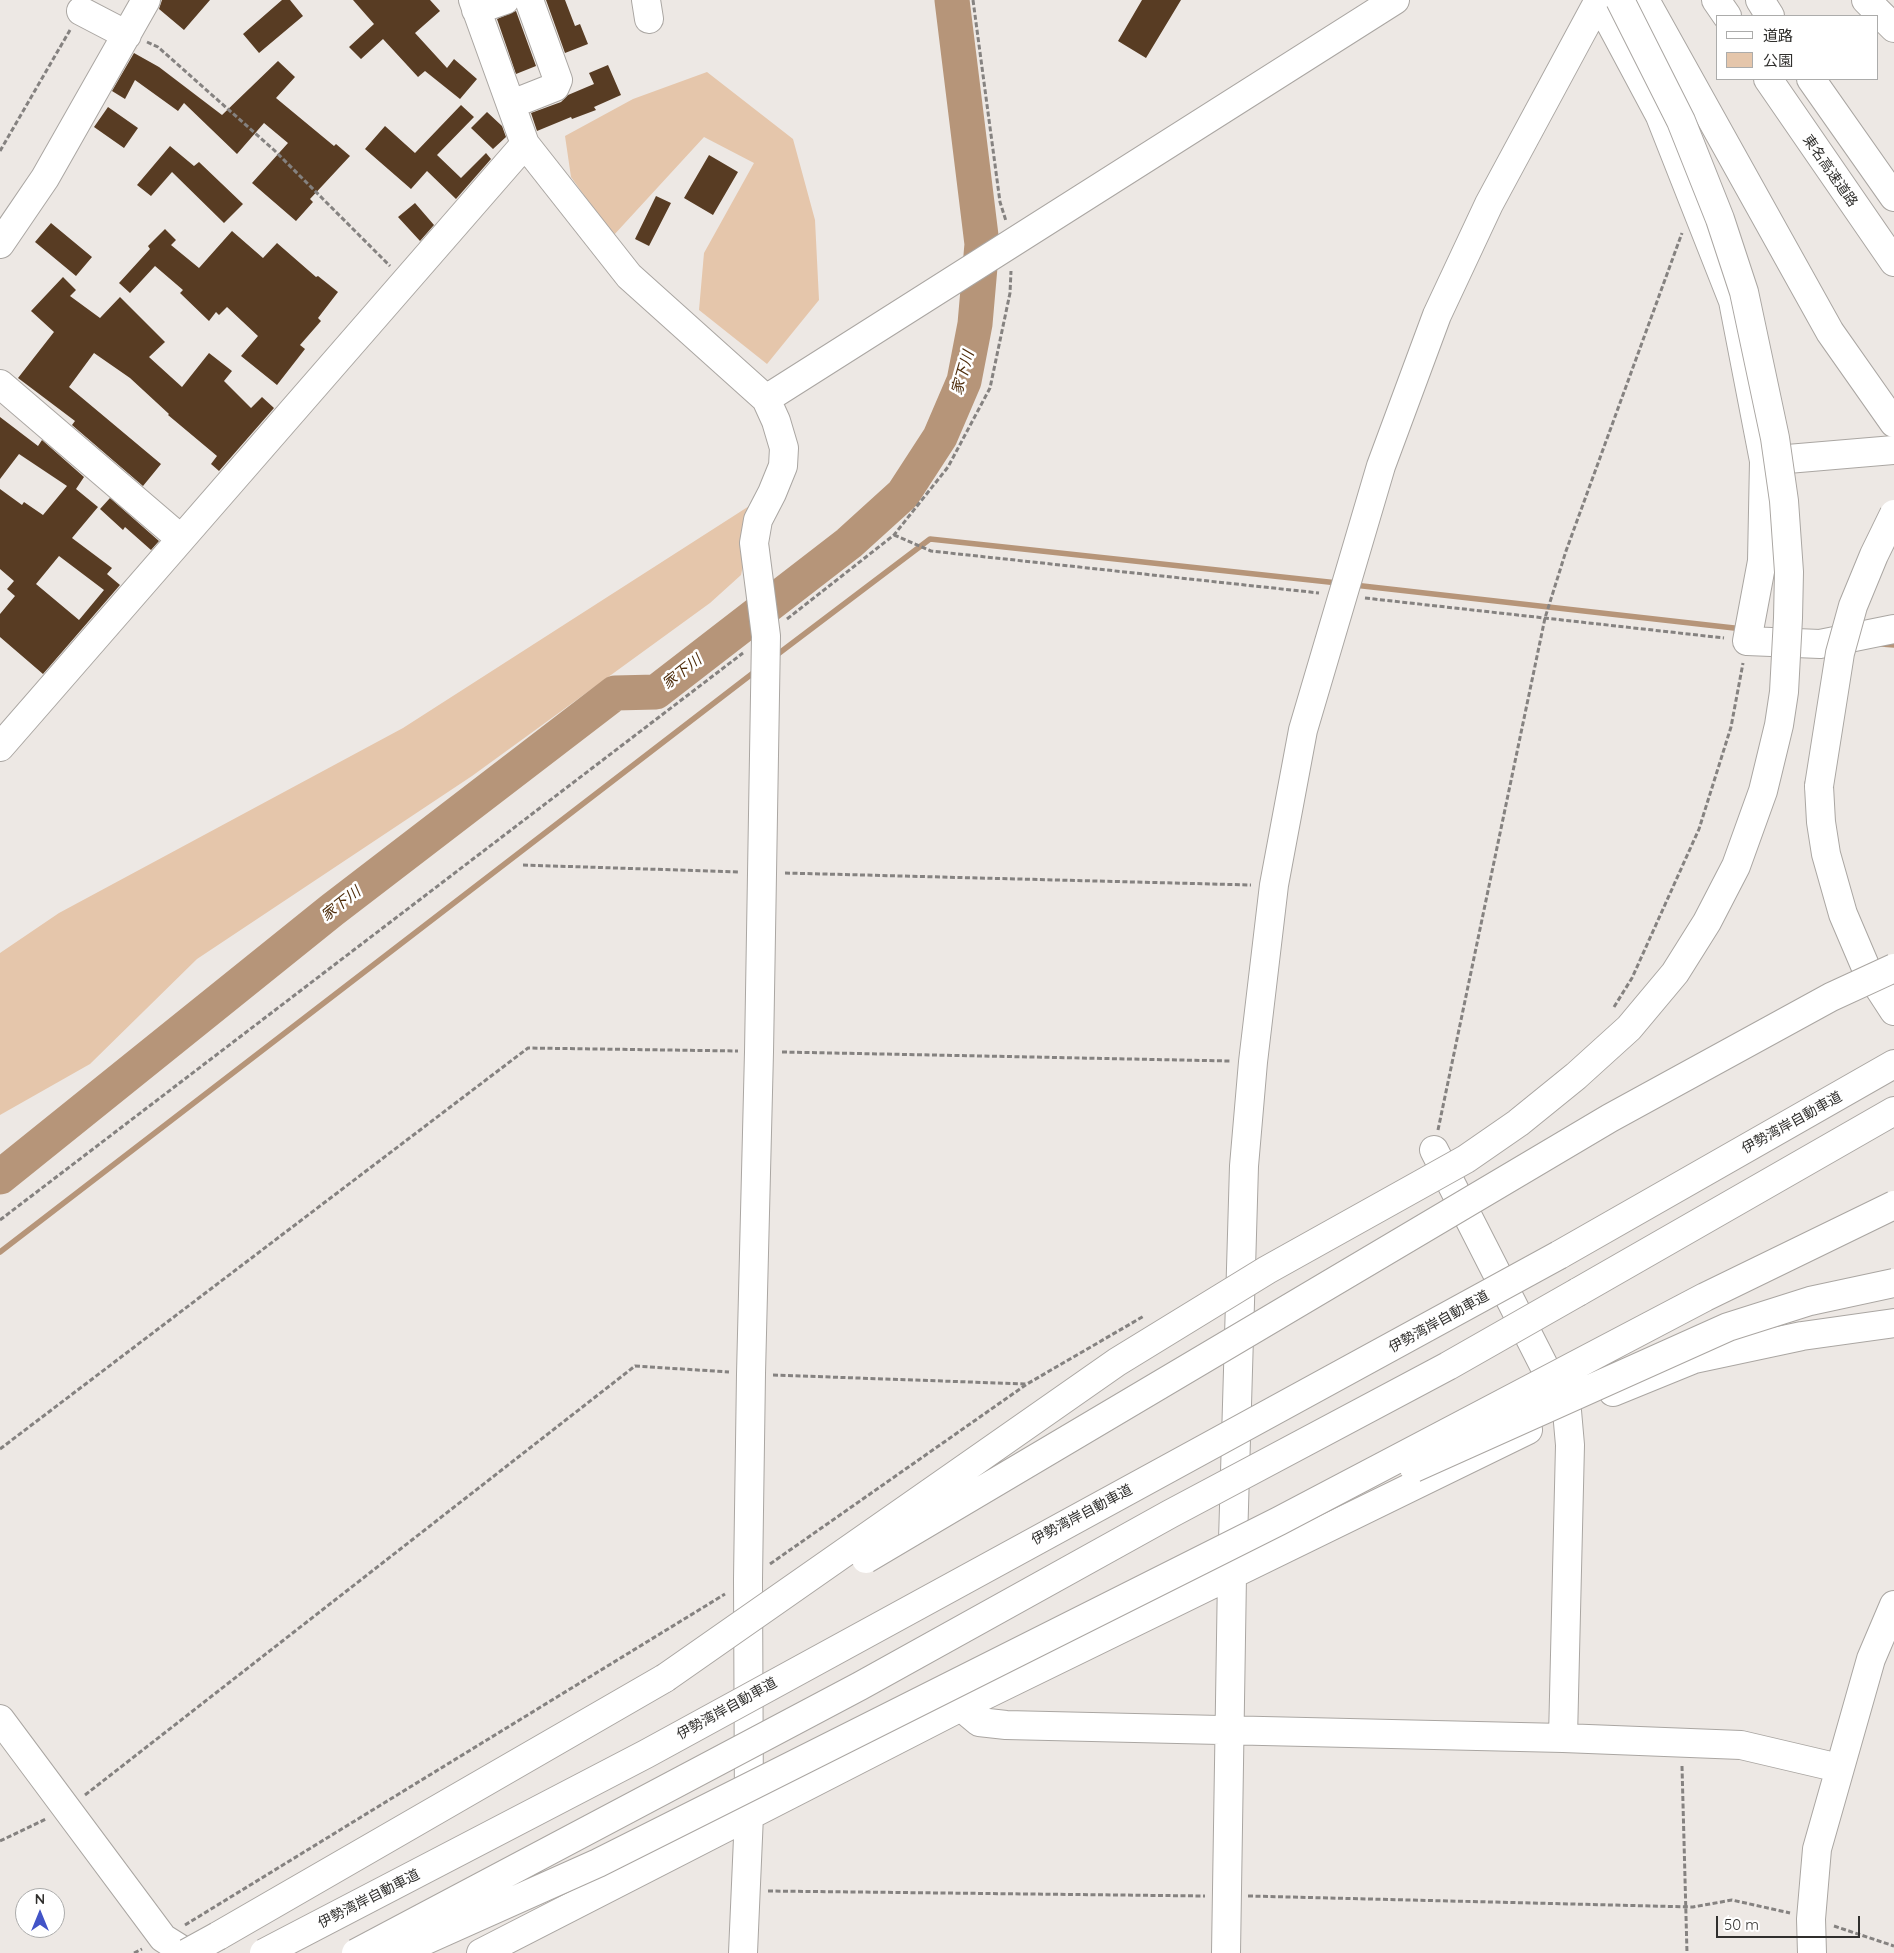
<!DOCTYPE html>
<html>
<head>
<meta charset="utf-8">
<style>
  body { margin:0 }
  #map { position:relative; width:1894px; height:1953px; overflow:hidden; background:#ede8e4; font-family:Quicksand,"Noto Sans JP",sans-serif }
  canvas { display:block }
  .legend { position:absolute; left:1716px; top:15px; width:162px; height:65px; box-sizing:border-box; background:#fff; border:1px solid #acacab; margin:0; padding:6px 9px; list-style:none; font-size:15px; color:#302f2d }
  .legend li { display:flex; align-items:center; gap:10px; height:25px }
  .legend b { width:25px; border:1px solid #acacab }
  .north { position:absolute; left:15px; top:1888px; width:50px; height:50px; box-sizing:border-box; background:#fff; border:1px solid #acacab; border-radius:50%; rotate:0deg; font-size:14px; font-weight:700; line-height:20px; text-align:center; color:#302f2d }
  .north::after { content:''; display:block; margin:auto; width:18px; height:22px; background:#4254c7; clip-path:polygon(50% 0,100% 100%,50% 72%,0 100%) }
  .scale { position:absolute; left:1716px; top:1916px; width:144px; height:22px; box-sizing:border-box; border:2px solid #302f2d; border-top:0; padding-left:6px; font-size:15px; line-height:18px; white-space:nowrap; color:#302f2d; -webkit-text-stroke:4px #fff; paint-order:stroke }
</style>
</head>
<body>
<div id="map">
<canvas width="1894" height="1953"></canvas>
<ul class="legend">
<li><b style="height:6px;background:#fff"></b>道路</li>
<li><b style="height:14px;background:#e5c6ab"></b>公園</li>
</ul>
<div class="north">N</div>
<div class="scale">50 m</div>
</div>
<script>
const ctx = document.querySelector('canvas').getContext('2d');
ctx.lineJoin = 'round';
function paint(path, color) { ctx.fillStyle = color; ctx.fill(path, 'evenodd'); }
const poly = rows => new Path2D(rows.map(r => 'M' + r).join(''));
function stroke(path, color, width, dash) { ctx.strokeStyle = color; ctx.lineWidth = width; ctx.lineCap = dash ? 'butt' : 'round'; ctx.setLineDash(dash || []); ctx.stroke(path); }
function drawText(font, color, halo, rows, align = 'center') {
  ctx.font = font + ' Quicksand,"Noto Sans JP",sans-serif'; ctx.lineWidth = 5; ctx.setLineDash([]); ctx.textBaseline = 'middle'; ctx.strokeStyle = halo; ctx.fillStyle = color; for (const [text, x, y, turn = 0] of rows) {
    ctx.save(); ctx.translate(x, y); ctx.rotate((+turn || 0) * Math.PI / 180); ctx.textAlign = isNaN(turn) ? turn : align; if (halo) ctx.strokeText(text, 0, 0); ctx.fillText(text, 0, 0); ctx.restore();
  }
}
const green = poly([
  [707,72,793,139,815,220,819,300,767,364,699,310,704,253,754,163,704,137,613,236,571,177,565,136,633,99],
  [757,501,741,575,710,603,472,776,197,959,90,1064,0,1115,0,953,59,913,403,728]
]);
const stream = poly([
  [1354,585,1743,629],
  [1881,644,1894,645],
  [774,657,930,539,1338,583],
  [0,1252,757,670]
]);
const river = poly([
  [0,1177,332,910,615,693,656,692,849,543,903,494,940,437,964,381,975,324,982,244,952,0]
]);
const building = poly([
  [162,0,210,0,184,30,159,9],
  [282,0,290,0,303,16,259,53,243,34],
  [353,0,430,0,440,11,415,33,447,68,454,59,477,79,460,99,425,71,418,77,383,39,361,59,349,47,374,24],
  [546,0,565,0,575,26,580,24,588,44,565,53],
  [1142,0,1181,0,1146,58,1118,41],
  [516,11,536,66,516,74,497,19],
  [134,53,159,67,222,115,278,61,295,77,276,98,334,146,336,144,350,156,310,199,313,202,296,221,252,183,288,143,264,123,237,154,184,103,178,111,135,80,125,99,112,91],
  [608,65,621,95,594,107,596,110,572,119,571,117,537,131,531,113,561,102,568,95,594,84,589,73],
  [461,105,474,117,437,155,461,178,486,153,491,159,456,199,427,171,411,189,365,149,385,126,415,153],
  [108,107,138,128,124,148,94,127],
  [487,112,502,126,506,137,493,149,471,128],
  [170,146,194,166,199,162,243,204,224,223,172,172,151,196,137,185],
  [709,155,738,172,713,215,684,198],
  [656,196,671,203,649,246,635,239],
  [415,203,434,225,420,241,398,217],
  [51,223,92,257,76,276,35,242],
  [165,229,176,240,171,245,199,268,232,231,263,258,277,243,316,277,318,276,338,292,318,318,321,321,300,345,305,349,277,385,241,356,258,336,227,307,219,315,216,312,209,321,180,293,183,290,155,266,130,293,119,283,150,249,148,246],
  [63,277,76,290,70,296,100,318,120,297,165,342,149,357,182,387,209,353,232,371,224,381,251,408,262,397,274,408,219,471,211,464,217,456,168,415,169,414,130,378,94,353,69,387,161,464,143,486,72,425,75,421,18,378,54,332,31,311],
  [0,417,38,446,42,440,84,477,76,489,98,507,72,538,112,568,107,574,120,585,43,674,0,637,0,614,15,596,7,589,14,581,0,569,0,489,22,505,24,502,43,515,67,486,19,454,0,479],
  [59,556,104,590,79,620,36,584],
  [110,498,159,541,151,550,125,527,123,530,100,509]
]);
const path = poly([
  [973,0,1000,202,1006,221],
  [147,42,158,47,274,150,390,266],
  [0,151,70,30],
  [894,535,931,551,1319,593],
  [1365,598,1724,638],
  [787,619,894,535,948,467,990,388,1010,293,1011,271],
  [523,865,739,872],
  [785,873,1251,885],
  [1614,1007,1632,978,1699,829,1731,727,1743,663],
  [782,1052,1230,1061],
  [1438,1130,1545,618,1566,551,1682,233],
  [0,1220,743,653],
  [773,1375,1026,1384],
  [0,1449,528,1048,738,1051],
  [770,1564,1027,1384,1144,1316],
  [1682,1766,1687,1953],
  [85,1795,635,1366,729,1372],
  [0,1841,46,1819],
  [768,1891,1205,1896],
  [1248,1896,1693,1907,1732,1900,1790,1913],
  [185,1925,725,1594],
  [1834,1926,1894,1946],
  [134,1953,142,1949]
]);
const minor = poly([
  [473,0,525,144,629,276,766,399,776,421,784,448,783,466,772,493,758,520,754,543,766,636,759,1052,751,1374,748,1580,749,1815,743,1953],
  [646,0,649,19],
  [1598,0,1660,116,1733,301,1764,461,1762,561,1747,641,1820,644,1894,629],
  [476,10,505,0],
  [81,11,127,35],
  [512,104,555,87,558,80,529,0],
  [0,244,45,178,146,0],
  [0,384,181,539],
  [766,399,1395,0],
  [1764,461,1894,450],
  [0,747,525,144],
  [1434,1150,1567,1411,1570,1445,1563,1738],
  [1613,1392,1694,1359,1802,1336,1894,1323],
  [961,1707,979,1722,1006,1725,1563,1738,1741,1745,1839,1768],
  [0,1719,163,1938,187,1953],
  [481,1953,961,1707,1528,1430],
  [1226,1953,1232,1575,1244,1166,1253,1062,1274,885,1303,730,1381,466,1437,315,1489,204,1599,0],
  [1812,1953,1811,1919,1817,1849,1871,1659,1894,1605]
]);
const highway = poly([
  [1645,0,1830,332,1894,423],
  [1716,0,1727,16],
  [1760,0,1770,16],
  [1866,0,1894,28],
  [1768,79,1894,262],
  [1811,79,1894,197],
  [1819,786,1821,822,1826,854,1843,914,1866,968,1894,1011],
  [1559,1255,1894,1064],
  [1578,1292,1894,1111],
  [218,1936,665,1678]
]);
const highwayBridge = poly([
  [1819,786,1840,653,1853,606,1874,555,1894,514],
  [1414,1468,1728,1327,1810,1301,1894,1283],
  [866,1559,1610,1118,1831,997,1894,968],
  [665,1678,1117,1362,1267,1270,1466,1159,1518,1123,1576,1076,1629,1028,1675,973,1707,922,1736,866,1763,791,1779,725,1784,692,1788,618,1789,572,1784,501,1775,438,1744,292,1720,219,1681,121,1620,0],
  [187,1953,218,1936],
  [264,1953,646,1754,1559,1255],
  [356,1953,860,1686,1170,1514,1448,1366,1578,1292],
  [397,1953,598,1863,1279,1521,1705,1297,1894,1205]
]);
const streetNames = [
  ["東名高速道路",1830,171,55],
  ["伊勢湾岸自動車道",1792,1123,-29],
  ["伊勢湾岸自動車道",1439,1322,-29],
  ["伊勢湾岸自動車道",1082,1515,-28],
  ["伊勢湾岸自動車道",727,1709,-29],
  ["伊勢湾岸自動車道",369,1899,-27]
];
const waterNames = [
  ["家下川",963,373,-74],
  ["家下川",682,672,-38],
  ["家下川",341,904,-38]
];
paint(green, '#e5c6ab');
stroke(stream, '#b69579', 5.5);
stroke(river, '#b69579', 35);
paint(building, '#583c23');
stroke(minor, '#aaa6a2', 30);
stroke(highway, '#aaa6a2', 30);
stroke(path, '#858280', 3, [5, 2.5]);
stroke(minor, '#fff', 28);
stroke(highway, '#fff', 28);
stroke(highwayBridge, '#aaa6a2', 30, []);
stroke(highwayBridge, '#fff', 28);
drawText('14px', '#302f2d', '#fff', streetNames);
drawText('italic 15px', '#4f2d0b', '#fff', waterNames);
</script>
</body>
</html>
